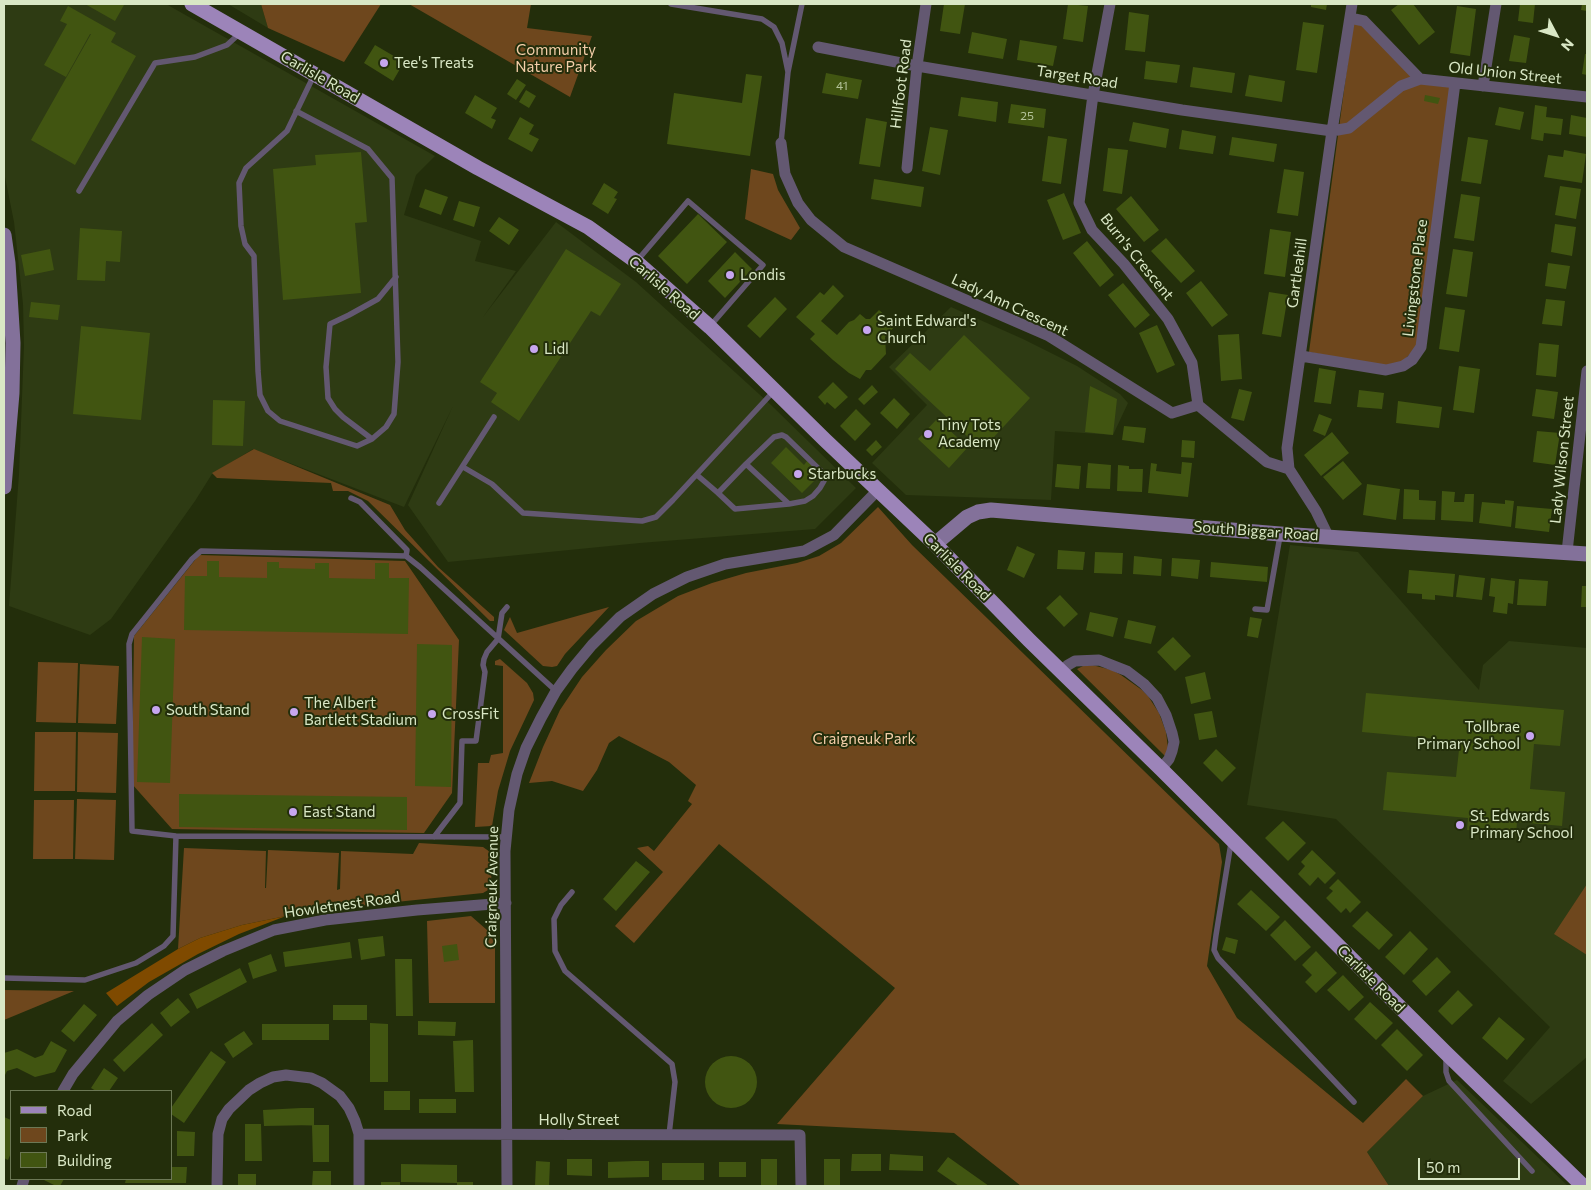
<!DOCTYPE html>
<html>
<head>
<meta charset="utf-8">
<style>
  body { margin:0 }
  #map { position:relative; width:1591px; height:1190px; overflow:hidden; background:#232e0b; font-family:Commissioner,sans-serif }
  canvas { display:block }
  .frame { position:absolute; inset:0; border:5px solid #d9e7c5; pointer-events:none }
  .legend { position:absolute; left:10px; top:1090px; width:162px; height:90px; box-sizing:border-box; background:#232e0b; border:1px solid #6c7855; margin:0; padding:6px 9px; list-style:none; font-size:15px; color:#d9e7c5 }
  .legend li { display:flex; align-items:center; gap:10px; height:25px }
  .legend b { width:25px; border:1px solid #6c7855 }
  .north { position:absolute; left:1531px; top:10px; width:50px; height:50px; -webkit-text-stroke:4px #232e0b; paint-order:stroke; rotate:130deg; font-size:14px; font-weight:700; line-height:20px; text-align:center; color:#d9e7c5 }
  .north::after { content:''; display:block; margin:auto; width:18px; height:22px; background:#d9e7c5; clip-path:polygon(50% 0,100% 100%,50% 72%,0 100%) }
  .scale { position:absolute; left:1418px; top:1158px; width:102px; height:22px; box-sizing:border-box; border:2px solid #d9e7c5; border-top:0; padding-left:6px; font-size:15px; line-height:18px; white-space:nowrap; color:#d9e7c5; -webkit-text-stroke:4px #232e0b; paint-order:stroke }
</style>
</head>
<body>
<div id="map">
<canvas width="1591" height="1190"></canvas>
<div class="frame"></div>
<ul class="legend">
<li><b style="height:6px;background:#9c84b9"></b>Road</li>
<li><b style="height:14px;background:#6e471d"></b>Park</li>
<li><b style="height:14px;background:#415511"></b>Building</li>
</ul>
<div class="north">N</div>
<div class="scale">50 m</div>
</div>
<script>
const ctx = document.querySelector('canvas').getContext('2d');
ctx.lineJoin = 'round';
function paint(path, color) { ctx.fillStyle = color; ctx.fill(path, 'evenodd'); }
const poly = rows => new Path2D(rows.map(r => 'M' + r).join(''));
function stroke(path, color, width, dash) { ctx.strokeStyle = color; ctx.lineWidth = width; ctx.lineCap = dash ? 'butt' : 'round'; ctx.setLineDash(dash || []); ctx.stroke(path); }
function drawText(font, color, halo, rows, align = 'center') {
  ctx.font = font + ' Commissioner,sans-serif'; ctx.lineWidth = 4; ctx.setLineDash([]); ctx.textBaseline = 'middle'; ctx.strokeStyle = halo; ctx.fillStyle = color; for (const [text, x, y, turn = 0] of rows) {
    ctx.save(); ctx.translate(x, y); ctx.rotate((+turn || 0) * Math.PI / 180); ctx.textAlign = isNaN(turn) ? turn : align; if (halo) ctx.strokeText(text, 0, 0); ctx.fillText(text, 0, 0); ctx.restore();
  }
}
const built = poly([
  [4,4,166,4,435,156,416,175,404,215,481,241,475,261,516,271,483,317,556,222,636,282,770,404,856,488,815,529,640,543,448,562,408,505,453,406,404,507,253,449,212,474,195,501,111,619,90,635,9,606,19,474,24,346,23,304,14,222,4,172],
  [228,4,261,4,268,28],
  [951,307,1023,339,1077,366,1120,394,1128,403,1113,435,1055,431,1051,500,906,495,872,463,927,405,889,367],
  [1290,545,1358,552,1479,690,1483,665,1509,641,1587,648,1587,1057,1531,1104,1503,1081,1550,1027,1336,819,1247,805],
  [1457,1080,1568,1186,1389,1186,1367,1152,1423,1096]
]);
const green = poly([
  [261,4,381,4,344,62,268,28],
  [409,4,531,4,527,28,592,36,570,97],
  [1353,23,1362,26,1419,83,1452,86,1419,345,1401,363,1385,367,1309,352],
  [751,169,773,174,778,190,800,228,791,240,745,219],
  [254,449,390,505,405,530,438,567,494,617,494,621,490,621,368,501,348,491,333,491,331,483,217,478,212,473],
  [878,507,912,545,1219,844,1222,862,1207,966,1237,1018,1363,1123,1406,1079,1423,1096,1367,1152,1389,1186,1021,1186,954,1133,777,1124,895,988,719,844,634,943,615,926,663,872,637,848,648,846,654,851,692,804,688,801,696,785,669,762,619,736,609,743,597,770,583,791,552,781,529,783,543,747,560,710,582,677,606,650,636,621,678,596,712,583,746,573,797,563,819,556,841,543],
  [199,555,405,561,459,640,452,793,424,833,172,829,132,784,134,636],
  [609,607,565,654,557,666,552,667,543,666,504,630,510,617,517,633],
  [500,659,527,683,533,693,534,700,510,751,498,791,492,826,475,827,478,763,489,763,491,755,503,753,503,666,495,665,495,661],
  [38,662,78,663,76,723,36,722],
  [80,664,119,666,116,724,78,723],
  [1092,665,1112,670,1121,675,1142,690,1148,696,1159,713,1166,732,1168,748,1165,756,1077,669,1083,666],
  [35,732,76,732,75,791,34,791],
  [78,732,118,733,116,793,77,792],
  [77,799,116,800,114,860,75,859],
  [34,800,74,800,73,859,33,859],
  [419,843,483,847,490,852,492,857,491,885,488,890,483,893,338,908,286,916,242,925,200,938,178,949,184,848,266,851,265,888,266,888,268,850,339,853,337,890,340,889,341,851,413,854],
  [1587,884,1587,955,1554,934],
  [471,916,495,937,495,1003,429,1003,427,921],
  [4,990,74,991,4,1020]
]);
const forest = poly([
  [286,916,239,934,198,954,149,982,117,1006,106,993,178,949,200,938,242,925]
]);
const building = poly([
  [85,4,122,4,124,5,115,21],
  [944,4,965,4,960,34,940,31],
  [1068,4,1088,6,1083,42,1063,39],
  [1311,4,1327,4,1326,10,1311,7],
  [1399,4,1413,4,1435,32,1419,45,1391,10],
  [1520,4,1535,4,1533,23,1518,21],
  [1582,4,1587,4,1587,11,1581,10],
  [68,6,116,33,111,42,136,56,75,165,31,140,91,34,90,34,66,77,44,65,67,24,60,21],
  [1457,6,1476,9,1470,56,1450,53],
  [1129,12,1149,15,1145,52,1125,50],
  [1303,22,1324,25,1317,73,1296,70],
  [972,32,1007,39,1003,59,968,53],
  [1514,35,1530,38,1526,63,1509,61],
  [1020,40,1057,46,1053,66,1017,60],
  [375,45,404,62,393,81,364,63],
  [1585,54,1587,54,1587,75,1582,74],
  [1146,61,1180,65,1177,83,1144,79],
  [1193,67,1235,73,1232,93,1190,87],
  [826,73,862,80,858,99,822,93],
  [746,74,762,76,750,156,667,144,674,93,742,103],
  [1249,75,1285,81,1282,102,1245,96],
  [517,79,526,85,516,100,507,94],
  [526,90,536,96,529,108,519,102],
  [475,95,497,108,491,118,496,120,492,129,465,113],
  [1425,95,1440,98,1438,104,1424,101],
  [961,97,998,102,996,122,958,116],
  [1011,104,1046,109,1044,128,1008,123],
  [1535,105,1547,107,1546,117,1563,119,1561,135,1544,133,1543,141,1531,139],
  [1499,107,1524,112,1520,130,1495,125],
  [1571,115,1587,118,1587,137,1569,134],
  [520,117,534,125,529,134,539,139,532,152,508,139],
  [866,118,887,122,880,167,859,164],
  [1133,122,1169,129,1166,148,1129,141],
  [930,127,948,130,940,175,922,171],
  [1182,130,1216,136,1213,154,1179,149],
  [1048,136,1067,139,1061,184,1042,181],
  [1232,137,1277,144,1274,162,1229,155],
  [1468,137,1488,140,1481,184,1461,181],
  [1108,148,1128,150,1122,194,1103,191],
  [1564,150,1586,154,1582,183,1544,177,1548,155,1563,157],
  [361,152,367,222,355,223,361,293,283,300,273,169,316,165,315,155],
  [1284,169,1304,172,1298,216,1277,213],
  [874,179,924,187,921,207,871,199],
  [604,183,618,192,614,198,617,199,608,214,592,204],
  [1560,186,1581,189,1576,219,1555,215],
  [425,189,448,197,441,215,419,207],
  [1064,193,1081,233,1063,240,1047,200],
  [1461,194,1480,197,1474,241,1454,238],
  [1131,196,1159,230,1144,242,1116,209],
  [459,201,480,207,474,227,453,220],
  [698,214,727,242,687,284,658,256],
  [499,217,519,230,509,245,489,231],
  [1555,224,1576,227,1572,256,1551,252],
  [80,228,122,231,120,262,106,261,105,281,77,280],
  [1270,229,1291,232,1285,277,1264,274],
  [1166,238,1195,271,1181,283,1151,251],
  [1087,241,1114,275,1100,287,1073,253],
  [50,249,54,270,25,276,21,255],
  [566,249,621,284,600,316,591,311,519,421,491,402,497,393,480,382],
  [1453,249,1473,252,1467,297,1446,294],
  [735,252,752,269,725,298,708,281],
  [1548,263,1570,266,1566,289,1545,286],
  [1201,281,1228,315,1212,327,1186,293],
  [1123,283,1150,315,1135,328,1108,295],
  [833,285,844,296,821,321,837,335,849,322,854,320,860,314,866,319,870,319,879,310,896,325,885,337,886,354,871,370,866,370,860,379,849,373,833,360,810,339,815,334,796,317,820,292,824,295],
  [1269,292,1288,295,1281,337,1262,334],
  [775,297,787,309,760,338,747,326],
  [1546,299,1565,301,1562,326,1542,324],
  [31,302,60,305,58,320,29,317],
  [1445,307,1465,310,1459,352,1439,349],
  [1157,325,1175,365,1157,373,1139,333],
  [81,326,150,333,141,420,73,414],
  [1239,334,1242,379,1221,381,1218,335],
  [964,335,1030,398,982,450,895,369,910,353,930,371],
  [1539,343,1559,345,1556,377,1536,375],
  [1459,366,1480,369,1474,413,1453,410],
  [1319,368,1336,371,1331,404,1314,402],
  [833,382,848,397,835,409,827,402,825,405,818,397],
  [872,385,878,392,864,405,858,399],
  [1090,386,1117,399,1113,435,1085,432],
  [1239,389,1252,392,1244,421,1231,418],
  [1536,389,1558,392,1554,419,1532,416],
  [1359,390,1384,393,1382,409,1357,407],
  [894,398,910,414,897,429,880,413],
  [213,400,245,401,243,446,212,445],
  [1398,401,1442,407,1439,428,1396,423],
  [856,409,871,424,855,441,840,426],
  [1319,414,1332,419,1325,436,1313,431],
  [937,419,968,447,949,468,918,439],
  [1124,426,1146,428,1144,443,1122,440],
  [1537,431,1560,433,1555,465,1533,462],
  [1332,432,1349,453,1321,476,1304,455],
  [876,440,882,447,872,456,866,450],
  [1182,440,1195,441,1194,458,1181,457],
  [786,447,804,465,807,461,813,466,809,470,817,478,802,493,771,463],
  [1343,461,1362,484,1343,500,1323,477],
  [1182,462,1192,463,1188,497,1148,493,1151,463,1157,464,1156,471,1181,474],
  [1088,463,1111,465,1110,489,1086,488],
  [1057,464,1081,466,1079,489,1055,487],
  [1118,465,1129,466,1129,469,1143,469,1142,492,1117,491],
  [1367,484,1400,489,1396,520,1363,515],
  [1404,489,1419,490,1419,500,1436,501,1435,520,1403,519],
  [1442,491,1455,492,1454,502,1464,502,1465,494,1474,494,1473,522,1441,520],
  [1505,500,1514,501,1511,527,1479,523,1482,502,1505,504],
  [1517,506,1552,509,1549,532,1515,528],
  [1017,546,1035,554,1024,578,1007,570],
  [1058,550,1085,552,1083,570,1057,569],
  [1095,552,1123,553,1122,574,1094,573],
  [1134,556,1162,559,1161,576,1133,574],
  [1172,558,1200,560,1198,579,1171,576],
  [207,561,219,561,219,577,267,578,267,562,279,562,279,568,315,569,315,563,329,563,329,578,375,579,375,563,389,563,389,578,409,578,408,634,184,630,185,576,207,576],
  [1211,562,1268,567,1267,582,1210,577],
  [1409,570,1455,574,1453,597,1435,595,1435,600,1422,599,1422,594,1407,593],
  [1459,575,1485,578,1482,600,1456,597],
  [1491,578,1515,581,1513,604,1508,603,1507,614,1493,612,1495,597,1489,596],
  [1519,579,1548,581,1546,606,1517,605],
  [1582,586,1587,586,1587,607,1581,607],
  [1060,595,1078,614,1064,627,1046,608],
  [1090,612,1118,618,1113,637,1086,630],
  [1250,617,1262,619,1258,638,1247,636],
  [1128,620,1156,626,1151,644,1124,638],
  [142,637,175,639,170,783,137,782],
  [1173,637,1191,656,1175,671,1157,652],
  [417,644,452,645,451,787,415,786],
  [1205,672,1211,699,1191,704,1185,677],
  [1366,693,1564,710,1560,746,1534,744,1530,789,1565,792,1562,826,1517,822,1516,834,1467,830,1468,818,1383,810,1387,772,1456,777,1460,741,1362,732],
  [1212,711,1217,737,1199,740,1194,714],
  [1216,749,1236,768,1222,782,1203,763],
  [179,794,407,797,407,830,179,827],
  [1283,821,1306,843,1288,861,1265,838],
  [1312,850,1336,873,1325,884,1318,877,1310,886,1298,874,1305,866,1301,862],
  [636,861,650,872,616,911,603,899],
  [1338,879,1361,902,1350,913,1346,908,1341,913,1326,898,1333,891,1329,888],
  [1251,890,1280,917,1266,931,1237,904],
  [1367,911,1393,935,1379,950,1352,926],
  [1285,920,1311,947,1295,961,1270,935],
  [1410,931,1428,949,1404,975,1385,957],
  [383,936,385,956,361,960,358,939],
  [1226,937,1238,940,1235,954,1222,950],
  [350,942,352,958,285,967,283,952],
  [457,944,459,960,444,962,442,946],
  [1316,951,1337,973,1316,993,1305,982,1312,975,1302,965],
  [271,954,277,971,253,979,248,963],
  [1437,957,1451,972,1426,996,1412,981],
  [395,959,412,959,413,1016,396,1016],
  [240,968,247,982,197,1009,189,994],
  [1343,975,1364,997,1349,1011,1327,990],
  [1458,990,1473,1005,1452,1025,1438,1011],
  [178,998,190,1012,171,1027,160,1013],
  [1370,1002,1393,1023,1376,1040,1354,1019],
  [84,1004,97,1015,74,1042,61,1031],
  [333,1005,367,1005,367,1020,333,1020],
  [1499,1017,1525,1039,1507,1060,1482,1038],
  [418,1021,456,1022,455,1036,418,1035],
  [152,1023,163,1035,124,1072,113,1060],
  [370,1023,388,1024,388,1082,370,1082],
  [262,1024,329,1024,329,1040,262,1040],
  [1397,1029,1423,1055,1407,1071,1381,1045],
  [244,1031,253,1044,233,1058,224,1044],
  [473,1040,474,1092,455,1092,453,1041],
  [51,1041,67,1050,55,1072,35,1077,17,1068,7,1071,4,1077,4,1053,17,1049,35,1058,43,1055],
  [211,1051,226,1062,184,1123,171,1114,171,1108],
  '705 1082a26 26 0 1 1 52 0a26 26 0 1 1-52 0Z',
  [104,1068,118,1078,109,1091,96,1091,91,1088],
  [384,1091,410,1091,410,1110,384,1110],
  [419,1099,456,1099,456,1113,419,1113],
  [301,1108,314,1108,314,1125,264,1126,263,1110],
  [4,1117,11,1120,11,1153,8,1160,4,1158],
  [245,1124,261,1124,262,1161,245,1161],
  [312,1125,329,1125,329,1162,313,1162],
  [177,1131,195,1132,194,1156,177,1156],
  [852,1154,881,1154,881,1171,851,1171],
  [890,1154,923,1156,923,1171,889,1170],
  [948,1157,972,1174,989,1186,959,1186,937,1171],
  [567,1159,592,1159,592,1176,567,1175],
  [761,1159,777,1159,777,1186,761,1186],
  [824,1159,840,1159,840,1186,824,1186],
  [536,1161,550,1162,549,1186,535,1186],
  [635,1161,649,1161,649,1177,608,1178,608,1162],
  [719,1162,746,1162,746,1177,719,1177],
  [662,1163,704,1163,704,1180,662,1180],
  [401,1164,457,1165,457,1183,401,1182],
  [171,1167,187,1167,186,1183,125,1183,126,1179,171,1179],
  [313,1171,331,1171,331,1186,312,1186],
  [238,1174,256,1174,256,1186,238,1186],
  [45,1179,64,1179,60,1186,56,1186,44,1180],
  [381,1182,400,1182,400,1186,381,1186],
  [457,1182,473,1182,473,1186,457,1186]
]);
const lane = poly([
  [671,4,762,19,774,27,782,43,788,72],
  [314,75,287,131,246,168,239,183,241,226,245,244,254,256,258,371,260,395,268,411,280,421,357,446,372,439,343,417,335,409,328,398,326,367,330,324,349,315,378,299,396,277],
  [296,111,368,149,392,178,398,362,394,414,386,427,372,439],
  [781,143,788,72,802,4],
  [79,191,155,63,195,57,227,45,240,33],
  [636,262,688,201,763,265,711,325],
  [746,464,774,437,782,435,786,437,821,471,824,475,824,481,820,488,813,496,805,501,789,504],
  [463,467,492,484,523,513,642,521,656,517,673,500,773,392],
  [697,475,718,493,735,509,789,504,746,464,718,493],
  [351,498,360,502,407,550,406,556],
  [439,503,494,417],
  [1255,609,1267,610,1280,536],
  [434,837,460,803,462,741,476,741,485,672,483,665,484,659,487,652,498,639,502,613,507,607],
  [506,837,176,836,132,831,129,644,132,634,192,559,201,551,406,556,420,567,556,691],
  [1231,843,1216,935,1214,950,1218,958,1354,1102],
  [572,892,561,905,554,919,555,951,565,971,672,1064,675,1082,669,1135],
  [4,978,85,980,136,963,164,946,173,936,176,836],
  [1446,1055,1446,1072,1449,1081,1532,1171]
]);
const street = poly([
  [1110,4,1093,95,1079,203,1092,230,1124,264,1168,319,1192,363,1198,405],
  [1350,18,1364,21,1420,79],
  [818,47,917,66,1182,110,1332,131,1349,128,1401,86,1420,79,1587,97],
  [1483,86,1496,4],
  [781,143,785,174,798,203,811,220,844,247,1049,336,1172,413,1198,405,1267,462,1289,469],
  [907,168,917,66,926,4],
  [1301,356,1386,370,1403,366,1412,360,1421,347,1455,83],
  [1328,536,1316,511,1289,469,1287,448,1332,131,1352,4],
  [1567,552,1587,371],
  [1061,671,1068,665,1075,661,1099,660,1127,671,1144,684,1157,698,1166,715,1172,733,1174,742,1172,751,1169,759,1161,769],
  [63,1091,73,1074,117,1021,148,995,185,970,223,951,274,930,325,920,417,910,506,903],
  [359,1134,800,1135,801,1186],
  [22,1186,24,1179],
  [217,1186,218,1134,222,1119,229,1109,249,1090,260,1083,273,1077,286,1075,311,1078,322,1083,340,1096,349,1108,355,1121,359,1134,359,1186],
  [507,1186,505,851,509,810,517,774,526,748,541,718,556,691,572,669,592,645,620,617,653,594,687,577,725,564,804,551,834,535,878,490]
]);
const secondary = poly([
  [4,235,8,263,13,343,12,393,4,487],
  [935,544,967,517,978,512,991,510,1280,534,1587,554]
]);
const primary = poly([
  [192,4,478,168,588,227,634,260,710,327,825,440,935,544,1029,640,1161,769,1446,1053,1583,1186]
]);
const markers = [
  [384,63,5,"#c7a6ef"],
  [730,275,5,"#c7a6ef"],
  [867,330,5,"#c7a6ef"],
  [534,349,5,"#c7a6ef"],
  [928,434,5,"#c7a6ef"],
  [798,474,5,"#c7a6ef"],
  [156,710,5,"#c7a6ef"],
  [294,712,5,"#c7a6ef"],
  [432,714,5,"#c7a6ef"],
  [1530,736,5,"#c7a6ef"],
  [293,812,5,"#c7a6ef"],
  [1460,825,5,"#c7a6ef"]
];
const numberNames = [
  ["41",842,86],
  ["25",1027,116]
];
const parkNames = [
  ["Community",556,50],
  ["Nature Park",556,67],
  ["Craigneuk Park",864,739]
];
const poiNames = [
  ["Tee's Treats",394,63],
  ["Londis",740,275],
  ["Saint Edward's",877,321],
  ["Church",877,338],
  ["Lidl",544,349],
  ["Tiny Tots",938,425],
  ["Academy",938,442],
  ["Starbucks",808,474],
  ["The Albert",304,703],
  ["Bartlett Stadium",304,720],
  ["South Stand",166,710],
  ["CrossFit",442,714],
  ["Tollbrae",1520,727,"right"],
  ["Primary School",1520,744,"right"],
  ["East Stand",303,812],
  ["St. Edwards",1470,816],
  ["Primary School",1470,833]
];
const streetNames = [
  ["Old Union Street",1505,73,6],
  ["Carlisle Road",320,77,30],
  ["Target Road",1077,77,9],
  ["Hillfoot Road",901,84,-83],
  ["Burn's Crescent",1137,257,51],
  ["Gartleahill",1297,273,-82],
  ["Livingstone Place",1415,278,-83],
  ["Carlisle Road",664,288,41],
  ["Lady Ann Crescent",1010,305,25],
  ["Lady Wilson Street",1562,460,-84],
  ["South Biggar Road",1256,531,4],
  ["Carlisle Road",957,567,45],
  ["Craigneuk Avenue",492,887,-89],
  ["Howletnest Road",342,905,-8],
  ["Carlisle Road",1371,979,45],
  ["Holly Street",579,1120]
];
paint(built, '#2e3b13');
paint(green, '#6e471d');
paint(forest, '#7f4a00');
paint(building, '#415511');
stroke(lane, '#635871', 5.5);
stroke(street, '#635871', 11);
stroke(secondary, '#83719a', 15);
stroke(primary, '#9c84b9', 15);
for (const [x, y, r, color] of markers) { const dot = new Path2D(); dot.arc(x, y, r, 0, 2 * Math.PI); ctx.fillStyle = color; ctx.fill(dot); stroke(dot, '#232e0b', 2); }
drawText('12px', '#b3c298', null, numberNames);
drawText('15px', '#f4cea9', '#232e0b', parkNames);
drawText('15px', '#d9e7c5', '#232e0b', poiNames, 'left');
drawText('15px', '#d9e7c5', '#232e0b', streetNames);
</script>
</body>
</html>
